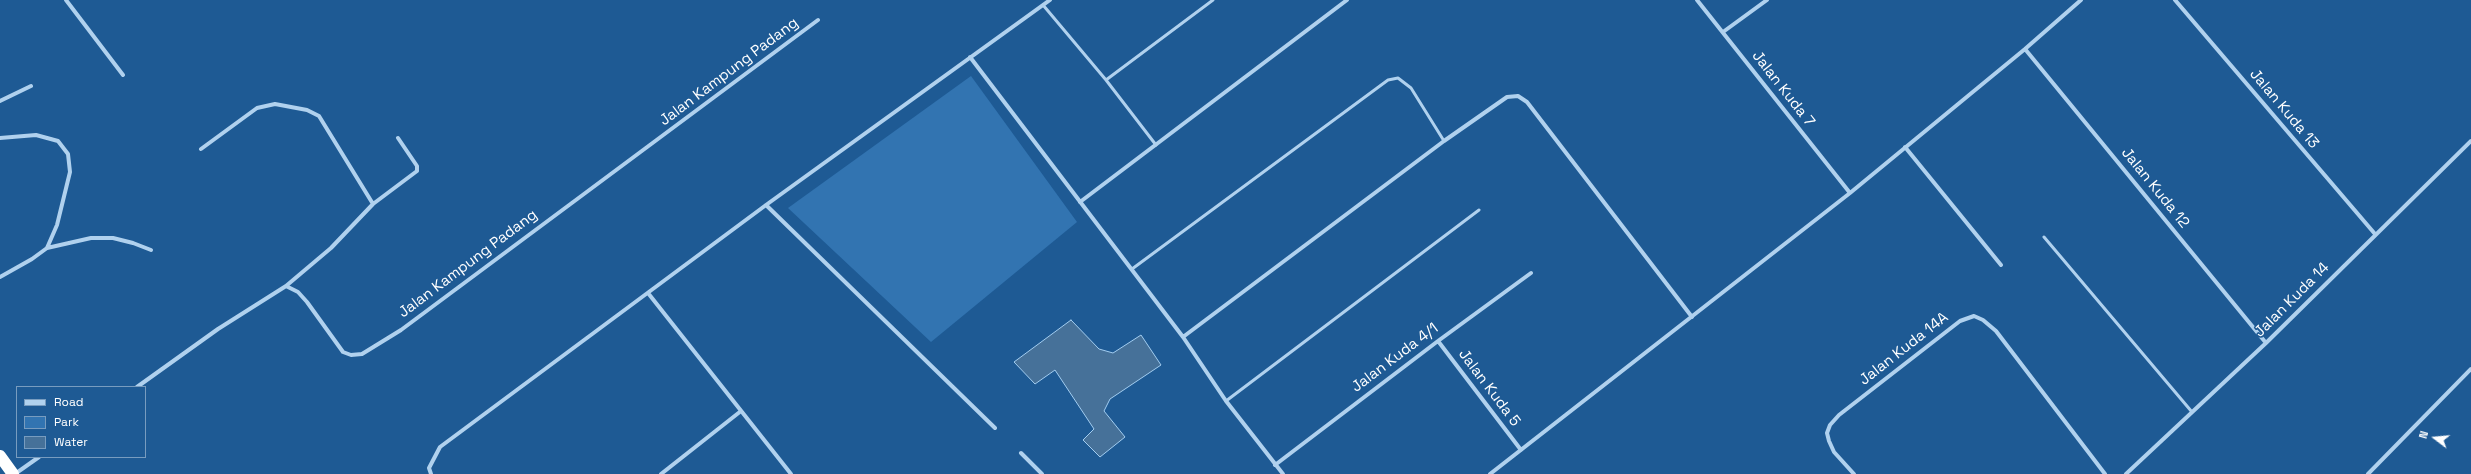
<!DOCTYPE html>
<html>
<head>
<meta charset="utf-8">
<style>
  body { margin:0 }
  #map { position:relative; width:2471px; height:474px; overflow:hidden; background:#1e5a94; font-family:"Space Grotesk",sans-serif }
  canvas { display:block }
  .legend { position:absolute; left:16px; top:386px; width:130px; height:72px; box-sizing:border-box; background:#1e5a94; border:1px solid #789cbf; margin:0; padding:5px 7px; list-style:none; font-size:12px; color:#fff }
  .legend li { display:flex; align-items:center; gap:8px; height:20px }
  .legend b { width:20px; border:1px solid #789cbf }
  .north { position:absolute; left:2415px; top:418px; width:40px; height:40px; -webkit-text-stroke:3px #1e5a94; paint-order:stroke; rotate:286deg; font-size:11px; font-weight:700; line-height:16px; text-align:center; color:#fff }
  .north::after { content:''; display:block; margin:auto; width:14px; height:18px; background:#fff; clip-path:polygon(50% 0,100% 100%,50% 72%,0 100%) }
</style>
</head>
<body>
<div id="map">
<canvas width="2471" height="474"></canvas>
<ul class="legend">
<li><b style="height:5px;background:#b0d1ee"></b>Road</li>
<li><b style="height:11px;background:#3274b1"></b>Park</li>
<li><b style="height:11px;background:#467199"></b>Water</li>
</ul>
<div class="north">N</div>
</div>
<script>
const ctx = document.querySelector('canvas').getContext('2d');
ctx.lineJoin = 'round';
function paint(path, color) { ctx.fillStyle = color; ctx.fill(path, 'evenodd'); }
const poly = rows => new Path2D(rows.map(r => 'M' + r).join(''));
function stroke(path, color, width, dash) { ctx.strokeStyle = color; ctx.lineWidth = width; ctx.lineCap = dash ? 'butt' : 'round'; ctx.setLineDash(dash || []); ctx.stroke(path); }
function drawText(font, color, halo, rows, align = 'center') {
  ctx.font = font + ' "Space Grotesk",sans-serif'; ctx.lineWidth = 3; ctx.setLineDash([]); ctx.textBaseline = 'middle'; ctx.strokeStyle = halo; ctx.fillStyle = color; for (const [text, x, y, turn = 0] of rows) {
    ctx.save(); ctx.translate(x, y); ctx.rotate((+turn || 0) * Math.PI / 180); ctx.textAlign = isNaN(turn) ? turn : align; if (halo) ctx.strokeText(text, 0, 0); ctx.fillText(text, 0, 0); ctx.restore();
  }
}
const green = poly([
  [971,76,1077,222,931,342,788,208]
]);
const water = poly([
  [1071,320,1099,349,1113,353,1141,335,1161,365,1110,399,1104,411,1125,437,1100,457,1083,440,1094,429,1055,370,1035,384,1014,362,1071,320]
]);
const lane = poly([
  [1043,5,1106,80,1156,145],
  [1106,80,1213,0],
  [2044,237,2192,412],
  [1132,269,1388,80,1398,78,1411,88,1444,141],
  [1226,401,1479,210]
]);
const street = poly([
  [66,0,123,75],
  [1697,0,1850,193],
  [2175,0,2375,234],
  [1723,32,1767,0],
  [2025,49,2266,343],
  [970,57,1183,337,1444,141,1507,97,1518,96,1527,102,1692,317],
  [0,101,31,86],
  [0,138,36,135,58,141,68,154,70,172,57,225,47,248,32,259,0,277],
  [1905,147,2001,265],
  [201,149,257,108,275,104,307,110,319,116,373,204],
  [1080,202,1347,0],
  [766,205,995,428],
  [47,248,91,238,113,238,133,243,151,250],
  [286,286,331,248,373,204,417,171,417,166,398,138],
  [648,293,791,474],
  [1183,337,1226,401,1283,474],
  [1438,341,1521,450],
  [137,387,218,329,286,286,298,292,307,302,343,352,351,355,362,354,401,330,818,20],
  [1021,453,1042,474],
  [1275,465,1438,341,1531,273],
  [15,474,39,457],
  [431,474,429,468,440,447,766,205,1050,0],
  [661,474,741,411],
  [1490,474,1850,193,2025,49,2081,0],
  [1854,474,1834,452,1829,441,1827,433,1830,425,1839,415,1960,321,1974,316,1983,320,1996,331,2105,474],
  [2126,474,2266,343,2471,141],
  [2368,474,2471,369]
]);
const highway = poly([
  [0,456,13,474]
]);
const streetNames = [
  ["Jalan Kampung Padang",729,72,-37],
  ["Jalan Kuda 7",1783,89,52],
  ["Jalan Kuda 13",2284,109,50],
  ["Jalan Kuda 12",2155,188,51],
  ["Jalan Kampung Padang",468,264,-37],
  ["Jalan Kuda 14",2292,300,-45],
  ["Jalan Kuda 14A",1904,349,-38],
  ["Jalan Kuda 4/1",1395,358,-37],
  ["Jalan Kuda 5",1489,388,53]
];
paint(green, '#3274b1');
paint(water, '#467199');
stroke(water, '#a3cdf0', 1);
stroke(lane, '#b0d1ee', 3);
stroke(street, '#b0d1ee', 4);
stroke(highway, '#fff', 12);
drawText('15px', '#fff', '#1e5a94', streetNames);
</script>
</body>
</html>
